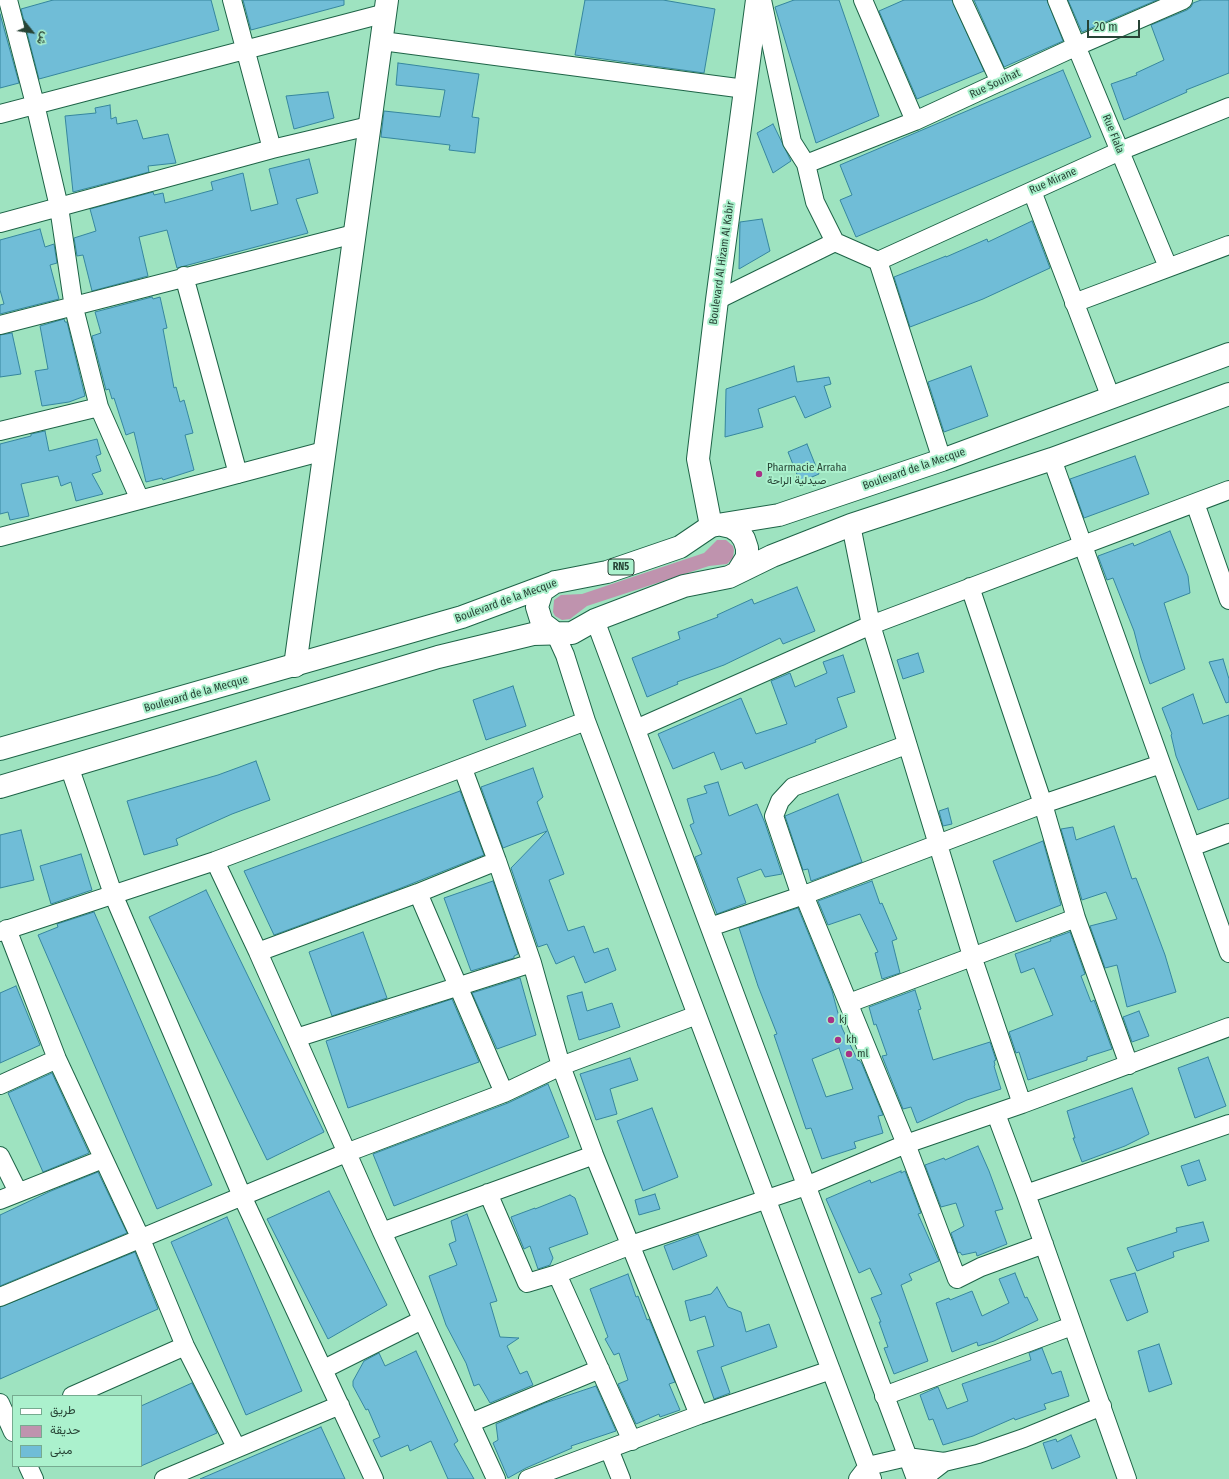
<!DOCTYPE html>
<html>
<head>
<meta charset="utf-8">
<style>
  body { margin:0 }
  #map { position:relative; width:1229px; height:1479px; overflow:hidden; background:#9ee3c0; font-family:"Fira Sans Condensed",Vazirmatn,sans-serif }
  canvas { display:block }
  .legend { position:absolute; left:12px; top:1395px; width:130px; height:72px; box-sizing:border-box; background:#abf1cd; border:1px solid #76ab90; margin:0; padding:5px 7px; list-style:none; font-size:12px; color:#274335 }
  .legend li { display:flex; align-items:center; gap:8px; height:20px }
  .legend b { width:20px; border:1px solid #76ab90 }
  .north { position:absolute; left:12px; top:12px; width:40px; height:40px; -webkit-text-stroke:3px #abf1cd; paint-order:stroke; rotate:120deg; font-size:11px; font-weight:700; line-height:16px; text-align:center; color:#274335 }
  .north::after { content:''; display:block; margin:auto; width:14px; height:18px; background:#274335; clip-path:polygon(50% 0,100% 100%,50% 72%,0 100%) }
  .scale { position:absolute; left:1087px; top:20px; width:53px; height:18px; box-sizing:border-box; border:2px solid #274335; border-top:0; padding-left:5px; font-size:12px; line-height:14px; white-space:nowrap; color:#274335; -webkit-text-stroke:3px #abf1cd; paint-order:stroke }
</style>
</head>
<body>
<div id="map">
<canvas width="1229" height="1479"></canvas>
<ul class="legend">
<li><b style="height:5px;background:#fff"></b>طريق</li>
<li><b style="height:11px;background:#bf93ae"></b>حديقة</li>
<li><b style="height:11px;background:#70bdd7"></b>مبنى</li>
</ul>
<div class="north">ش</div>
<div class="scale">20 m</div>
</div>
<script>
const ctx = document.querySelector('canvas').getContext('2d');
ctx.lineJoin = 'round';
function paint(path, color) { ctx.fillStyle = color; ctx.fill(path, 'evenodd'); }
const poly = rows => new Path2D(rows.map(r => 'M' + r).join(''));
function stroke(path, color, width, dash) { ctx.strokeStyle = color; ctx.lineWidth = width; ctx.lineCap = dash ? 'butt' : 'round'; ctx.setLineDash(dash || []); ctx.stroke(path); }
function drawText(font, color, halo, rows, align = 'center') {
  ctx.font = font + ' "Fira Sans Condensed",Vazirmatn,sans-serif'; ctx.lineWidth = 4; ctx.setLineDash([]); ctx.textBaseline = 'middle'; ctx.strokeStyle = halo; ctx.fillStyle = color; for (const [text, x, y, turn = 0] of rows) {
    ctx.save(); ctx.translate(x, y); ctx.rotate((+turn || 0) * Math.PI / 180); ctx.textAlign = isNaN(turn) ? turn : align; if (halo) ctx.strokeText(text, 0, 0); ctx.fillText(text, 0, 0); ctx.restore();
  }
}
const green = poly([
  [717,540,726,540,733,546,734,550,733,558,727,564,709,566,587,606,570,619,562,620,555,616,553,612,554,600,561,595,582,594,704,553]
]);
const building = poly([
  [53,0,211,0,219,30,39,79,21,9,53,0],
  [243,0,344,0,344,5,251,30,243,0],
  [585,0,663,0,715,9,704,73,575,55,585,0],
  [794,0,839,0,879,116,816,143,775,7,794,0],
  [904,0,952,0,984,71,917,99,879,11,904,0],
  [974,0,1047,0,1063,41,1004,67,974,0],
  [1068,0,1157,0,1082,32,1068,0],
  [1201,0,1229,0,1229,73,1186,90,1187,92,1124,120,1111,84,1137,75,1136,73,1164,60,1151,25,1187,10,1191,7,1193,3,1201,0],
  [0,14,19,83,0,88,0,14],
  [398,63,479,74,472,117,479,118,475,153,449,150,450,145,381,137,384,111,440,117,445,90,396,85,398,63],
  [1063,70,1091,137,856,237,840,200,852,195,840,165,1063,70],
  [328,92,334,118,294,129,286,96,328,92],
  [110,105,111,119,116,117,117,124,137,120,143,139,168,134,176,163,148,166,149,172,73,192,65,116,96,113,95,108,110,105],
  [773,124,791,161,773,173,757,133,773,124],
  [309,159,318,193,296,199,308,233,177,268,167,230,139,237,148,276,92,291,83,255,77,256,74,238,96,231,90,209,153,192,154,195,163,193,165,203,213,190,211,182,243,173,251,211,278,204,269,169,309,159],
  [762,219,770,251,739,269,740,222,762,219],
  [1032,221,1050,268,983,299,910,327,894,277,946,256,946,257,987,239,988,242,1032,221],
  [40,229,45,247,54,244,57,263,50,265,59,299,0,314,0,305,4,304,0,290,0,240,40,229],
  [152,297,153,299,160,297,167,328,163,329,174,388,176,387,180,402,184,400,193,433,185,435,194,470,163,480,162,478,146,482,134,432,126,435,114,398,112,399,109,389,106,390,92,336,101,333,95,312,152,297],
  [64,319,65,322,67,322,85,396,69,402,42,406,35,371,48,369,40,326,64,319],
  [12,333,21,374,0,377,0,335,12,333],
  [794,366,797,382,829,377,831,384,824,386,831,407,805,418,795,396,758,409,763,427,725,437,726,389,794,366],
  [971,366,988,416,944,432,928,382,971,366],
  [45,431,49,451,97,439,101,454,96,456,101,471,92,474,103,494,76,501,71,482,61,486,58,476,21,484,29,516,10,520,8,512,0,514,0,444,31,436,31,434,45,431],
  [807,444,819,474,800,482,788,452,807,444],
  [1135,456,1149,494,1084,518,1070,479,1135,456],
  [1170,531,1188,576,1190,593,1164,603,1185,669,1150,684,1141,658,1134,631,1113,578,1107,580,1098,556,1133,543,1134,546,1170,531],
  [797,587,815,631,783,644,780,638,724,665,677,682,678,684,647,697,632,658,680,639,678,632,718,617,717,615,752,599,754,604,797,587],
  [918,653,924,672,903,679,897,660,918,653],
  [843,655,855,692,837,698,847,727,815,740,816,742,745,769,742,762,721,770,714,752,673,769,658,734,741,698,756,734,787,724,771,681,790,673,795,687,827,673,823,662,843,655],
  [1223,659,1229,679,1229,702,1226,703,1209,662,1223,659],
  [513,686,526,726,486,740,473,700,513,686],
  [1193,694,1203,724,1229,715,1229,798,1198,810,1176,756,1171,735,1172,734,1162,708,1193,694],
  [256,761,270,800,232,814,176,839,178,845,144,855,127,801,218,775,256,761],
  [533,768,543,797,537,802,564,874,549,880,568,931,584,926,594,953,608,948,616,970,585,983,574,956,556,964,547,944,538,947,511,868,547,831,503,848,481,787,533,768],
  [718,782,729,816,757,804,765,823,782,874,765,877,761,869,737,878,746,903,717,914,695,857,702,854,690,825,694,823,687,799,707,793,704,786,718,782],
  [460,791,484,855,401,888,274,935,244,871,460,791],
  [838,794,862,862,811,881,808,869,803,870,785,816,838,794],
  [948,808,952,824,943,826,939,811,948,808],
  [1114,826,1132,879,1136,878,1146,904,1165,955,1176,992,1127,1007,1117,965,1105,968,1090,926,1117,919,1106,892,1082,900,1061,829,1073,827,1076,840,1114,826],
  [21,830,34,880,0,888,0,835,21,830],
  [1043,841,1061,905,1016,922,993,861,1043,841],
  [81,854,92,890,51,904,40,866,81,854],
  [493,881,518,954,514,956,514,958,471,971,444,898,493,881],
  [872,881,880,904,882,903,897,939,892,941,900,973,882,979,875,953,878,952,860,914,828,925,818,901,872,881],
  [206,890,324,1132,267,1160,149,917,206,890],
  [798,908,832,991,842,1028,858,1061,859,1060,862,1064,883,1115,878,1116,883,1133,854,1142,856,1148,822,1159,811,1128,806,1129,774,1035,777,1034,758,986,739,928,798,908],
  [839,1048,853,1089,826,1097,812,1059,839,1048],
  [94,912,212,1185,157,1209,38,935,58,927,57,924,94,912],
  [363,932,387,998,332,1016,309,952,363,932],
  [1070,932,1085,974,1081,976,1091,1002,1094,1000,1112,1049,1087,1057,1087,1060,1028,1080,1019,1052,1016,1053,1009,1032,1053,1015,1034,968,1021,973,1015,954,1051,941,1050,939,1070,932],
  [520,978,536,1035,497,1049,472,993,520,978],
  [16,986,40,1045,0,1063,0,993,16,986],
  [915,990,921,1009,918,1010,933,1060,990,1042,996,1060,994,1061,995,1065,994,1066,1001,1089,967,1100,917,1123,911,1107,903,1109,882,1056,887,1055,876,1024,874,1025,869,1007,915,990],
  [582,992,587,1011,612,1003,620,1027,579,1040,567,996,582,992],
  [452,999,479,1062,348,1108,326,1041,452,999],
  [1139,1011,1149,1036,1132,1042,1123,1017,1139,1011],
  [1208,1057,1226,1106,1195,1118,1178,1068,1208,1057],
  [630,1058,638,1080,610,1089,617,1114,596,1120,580,1074,630,1058],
  [52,1073,89,1153,43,1172,8,1093,52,1073],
  [548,1084,569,1137,394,1206,373,1154,508,1103,548,1084],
  [1132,1088,1149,1134,1125,1146,1082,1162,1073,1138,1075,1138,1067,1111,1132,1088],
  [652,1108,678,1177,643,1191,617,1121,652,1108],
  [978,1146,989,1171,1003,1209,995,1211,1007,1244,977,1256,976,1252,962,1255,960,1252,958,1253,951,1233,964,1226,956,1203,941,1207,925,1165,944,1158,945,1160,978,1146],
  [1199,1160,1206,1180,1188,1186,1181,1166,1199,1160],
  [901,1171,901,1173,905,1171,921,1213,918,1214,939,1261,909,1274,912,1280,901,1285,928,1361,894,1374,884,1348,888,1347,879,1322,881,1322,871,1298,882,1294,870,1268,859,1273,826,1199,870,1180,871,1183,901,1171],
  [98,1172,127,1233,0,1286,0,1215,51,1191,98,1172],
  [329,1191,387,1305,328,1339,267,1219,329,1191],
  [655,1194,660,1209,639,1215,635,1200,655,1194],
  [570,1195,575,1198,588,1234,549,1248,553,1258,550,1265,538,1269,530,1246,524,1249,511,1217,535,1208,535,1209,570,1195],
  [467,1214,497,1301,490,1303,500,1337,519,1338,507,1346,520,1374,527,1371,533,1385,490,1403,479,1384,474,1386,466,1363,446,1325,429,1276,457,1265,449,1244,456,1241,451,1221,467,1214],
  [227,1217,302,1391,246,1415,171,1242,227,1217],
  [1203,1222,1209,1241,1173,1252,1174,1257,1137,1271,1127,1248,1177,1232,1176,1228,1203,1222],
  [698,1234,707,1256,673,1270,664,1246,698,1234],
  [135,1252,158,1309,0,1379,0,1307,135,1252],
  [1015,1273,1025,1298,1027,1297,1038,1320,994,1341,978,1346,977,1342,952,1352,936,1303,949,1298,950,1300,972,1291,982,1316,1009,1303,999,1279,1015,1273],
  [1135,1273,1148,1312,1127,1321,1110,1280,1135,1273],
  [628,1274,636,1297,638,1296,647,1320,649,1319,675,1382,669,1384,680,1410,660,1417,659,1414,636,1424,618,1384,628,1380,619,1353,614,1355,605,1339,608,1337,590,1289,628,1274],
  [717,1287,728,1307,741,1312,746,1332,769,1324,777,1347,721,1367,730,1393,714,1399,697,1351,714,1346,705,1316,690,1321,685,1301,711,1294,717,1287],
  [1159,1344,1172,1384,1149,1392,1138,1351,1159,1344],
  [1042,1348,1052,1374,1061,1371,1069,1396,1044,1404,1046,1409,1015,1420,1014,1418,973,1436,943,1445,933,1419,929,1420,920,1395,938,1387,947,1409,968,1401,962,1384,1031,1360,1029,1353,1042,1348],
  [416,1351,458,1441,454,1444,474,1479,448,1479,431,1441,410,1451,408,1445,381,1457,373,1440,380,1437,368,1409,366,1410,353,1386,353,1381,364,1361,379,1353,385,1366,416,1351],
  [192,1383,217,1433,141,1466,141,1406,192,1383],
  [596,1386,616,1431,571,1446,572,1448,526,1468,508,1478,493,1443,498,1440,496,1424,545,1403,596,1386],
  [321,1427,345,1479,200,1479,321,1427],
  [1071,1435,1080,1457,1052,1469,1043,1443,1056,1439,1057,1442,1071,1435]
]);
const minor = poly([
  [8,0,35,104,59,207,74,308,99,407,140,500],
  [232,0,272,149],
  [762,0,792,142,806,164,815,202,835,242,878,261,942,460],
  [863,0,915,121],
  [962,0,1000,82],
  [1057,0,1168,267],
  [382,41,745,89],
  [0,114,386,13],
  [806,164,915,121,1077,46,1183,0],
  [1032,191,1111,398],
  [0,223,272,149,369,126],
  [878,261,1120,151,1229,107],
  [184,276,238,474],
  [717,300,835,242],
  [1074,303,1229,245],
  [0,325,354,234],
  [0,431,99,407],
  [1052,459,1229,953],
  [1195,503,1229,600],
  [851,525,871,625,972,956,1022,1104],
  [0,537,324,451],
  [970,587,1043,804,1076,918,1129,1065],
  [595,620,916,1479],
  [555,633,565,655,586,721,872,1479],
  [636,729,871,625,1229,490],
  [69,766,113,894,242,1196,374,1479],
  [463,769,497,861,532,963,561,1066,594,1155,699,1415],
  [1191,847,1229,833],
  [215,861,258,952,382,1232,496,1479],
  [418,893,504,1093],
  [804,895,906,1144,957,1279,981,1267,1044,1244],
  [801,896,774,816,780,801,793,787,906,745],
  [710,927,804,895,1043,804,1161,764],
  [7,929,57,1059,140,1237,185,1346,236,1447],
  [0,932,215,861,586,721],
  [258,952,418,893,497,861],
  [849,1003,1076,918],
  [296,1038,532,963],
  [0,1085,57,1059],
  [996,1114,1026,1194,1127,1479],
  [0,1156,18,1192],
  [488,1193,527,1283,557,1274,631,1245,806,1186,906,1144,1022,1104,1229,1027],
  [1026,1194,1229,1124],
  [0,1200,103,1159],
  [382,1232,594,1155],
  [557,1274,632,1441],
  [0,1297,346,1153,504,1093,561,1066,697,1015],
  [324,1369,422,1320],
  [72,1396,185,1346],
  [884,1396,1072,1326],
  [0,1403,13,1432],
  [470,1423,600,1369],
  [609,1449,621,1479],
  [28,1466,34,1479],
  [164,1479,340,1405],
  [528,1479,699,1415,831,1370],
  [858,1479,868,1466,907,1457,944,1462],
  [922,1479,944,1462,978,1454,1024,1438,1102,1406]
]);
const tertiary = poly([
  [711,526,698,459,717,300,757,0],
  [295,666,387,0]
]);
const primary = poly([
  [722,525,731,527,739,532,744,539,747,548,747,557,737,573],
  [555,582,542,591,537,607,542,623,555,633],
  [0,749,462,617,556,582,607,572,680,547,711,526,779,515,942,460,1229,354],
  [0,787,438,657,533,634,572,633,595,620,684,586,729,577,772,556,851,525,1052,459,1229,394]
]);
const markers = [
  [759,474,4,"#a93186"],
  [831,1020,4,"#a93186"],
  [838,1040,4,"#a93186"],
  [849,1054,4,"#a93186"]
];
const shields = [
  [621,567,26]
];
const shieldNames = [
  ["RN5",621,567]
];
const streetNames = [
  ["Rue Souihat",995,84,-25],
  ["Rue Flala",1113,134,68],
  ["Rue Mirane",1053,181,-24],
  ["Boulevard Al Hizam Al Kabir",722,263,-82],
  ["Boulevard de la Mecque",914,469,-19],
  ["Boulevard de la Mecque",506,601,-20],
  ["Boulevard de la Mecque",196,694,-16]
];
const poiNames = [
  ["Pharmacie Arraha",767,468],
  ["صيدلية الراحة",767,481],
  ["kj",839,1020],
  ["kh",846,1040],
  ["ml",857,1054]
];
paint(green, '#bf93ae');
paint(building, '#70bdd7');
stroke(building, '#36869e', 1);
stroke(minor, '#1e6447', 20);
stroke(tertiary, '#1e6447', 24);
stroke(primary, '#1e6447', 24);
stroke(minor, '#fff', 18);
stroke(tertiary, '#fff', 22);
stroke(primary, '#fff', 22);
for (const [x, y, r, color] of markers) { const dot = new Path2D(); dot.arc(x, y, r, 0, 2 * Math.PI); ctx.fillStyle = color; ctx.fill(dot); stroke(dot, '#abf1cd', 1.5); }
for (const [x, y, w] of shields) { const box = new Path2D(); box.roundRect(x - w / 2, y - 8, w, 16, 3); ctx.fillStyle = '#abf1cd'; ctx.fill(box); stroke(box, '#274335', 1); }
drawText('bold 10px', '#274335', null, shieldNames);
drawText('11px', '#274335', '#abf1cd', streetNames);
drawText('11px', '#274335', '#abf1cd', poiNames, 'left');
</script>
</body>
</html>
